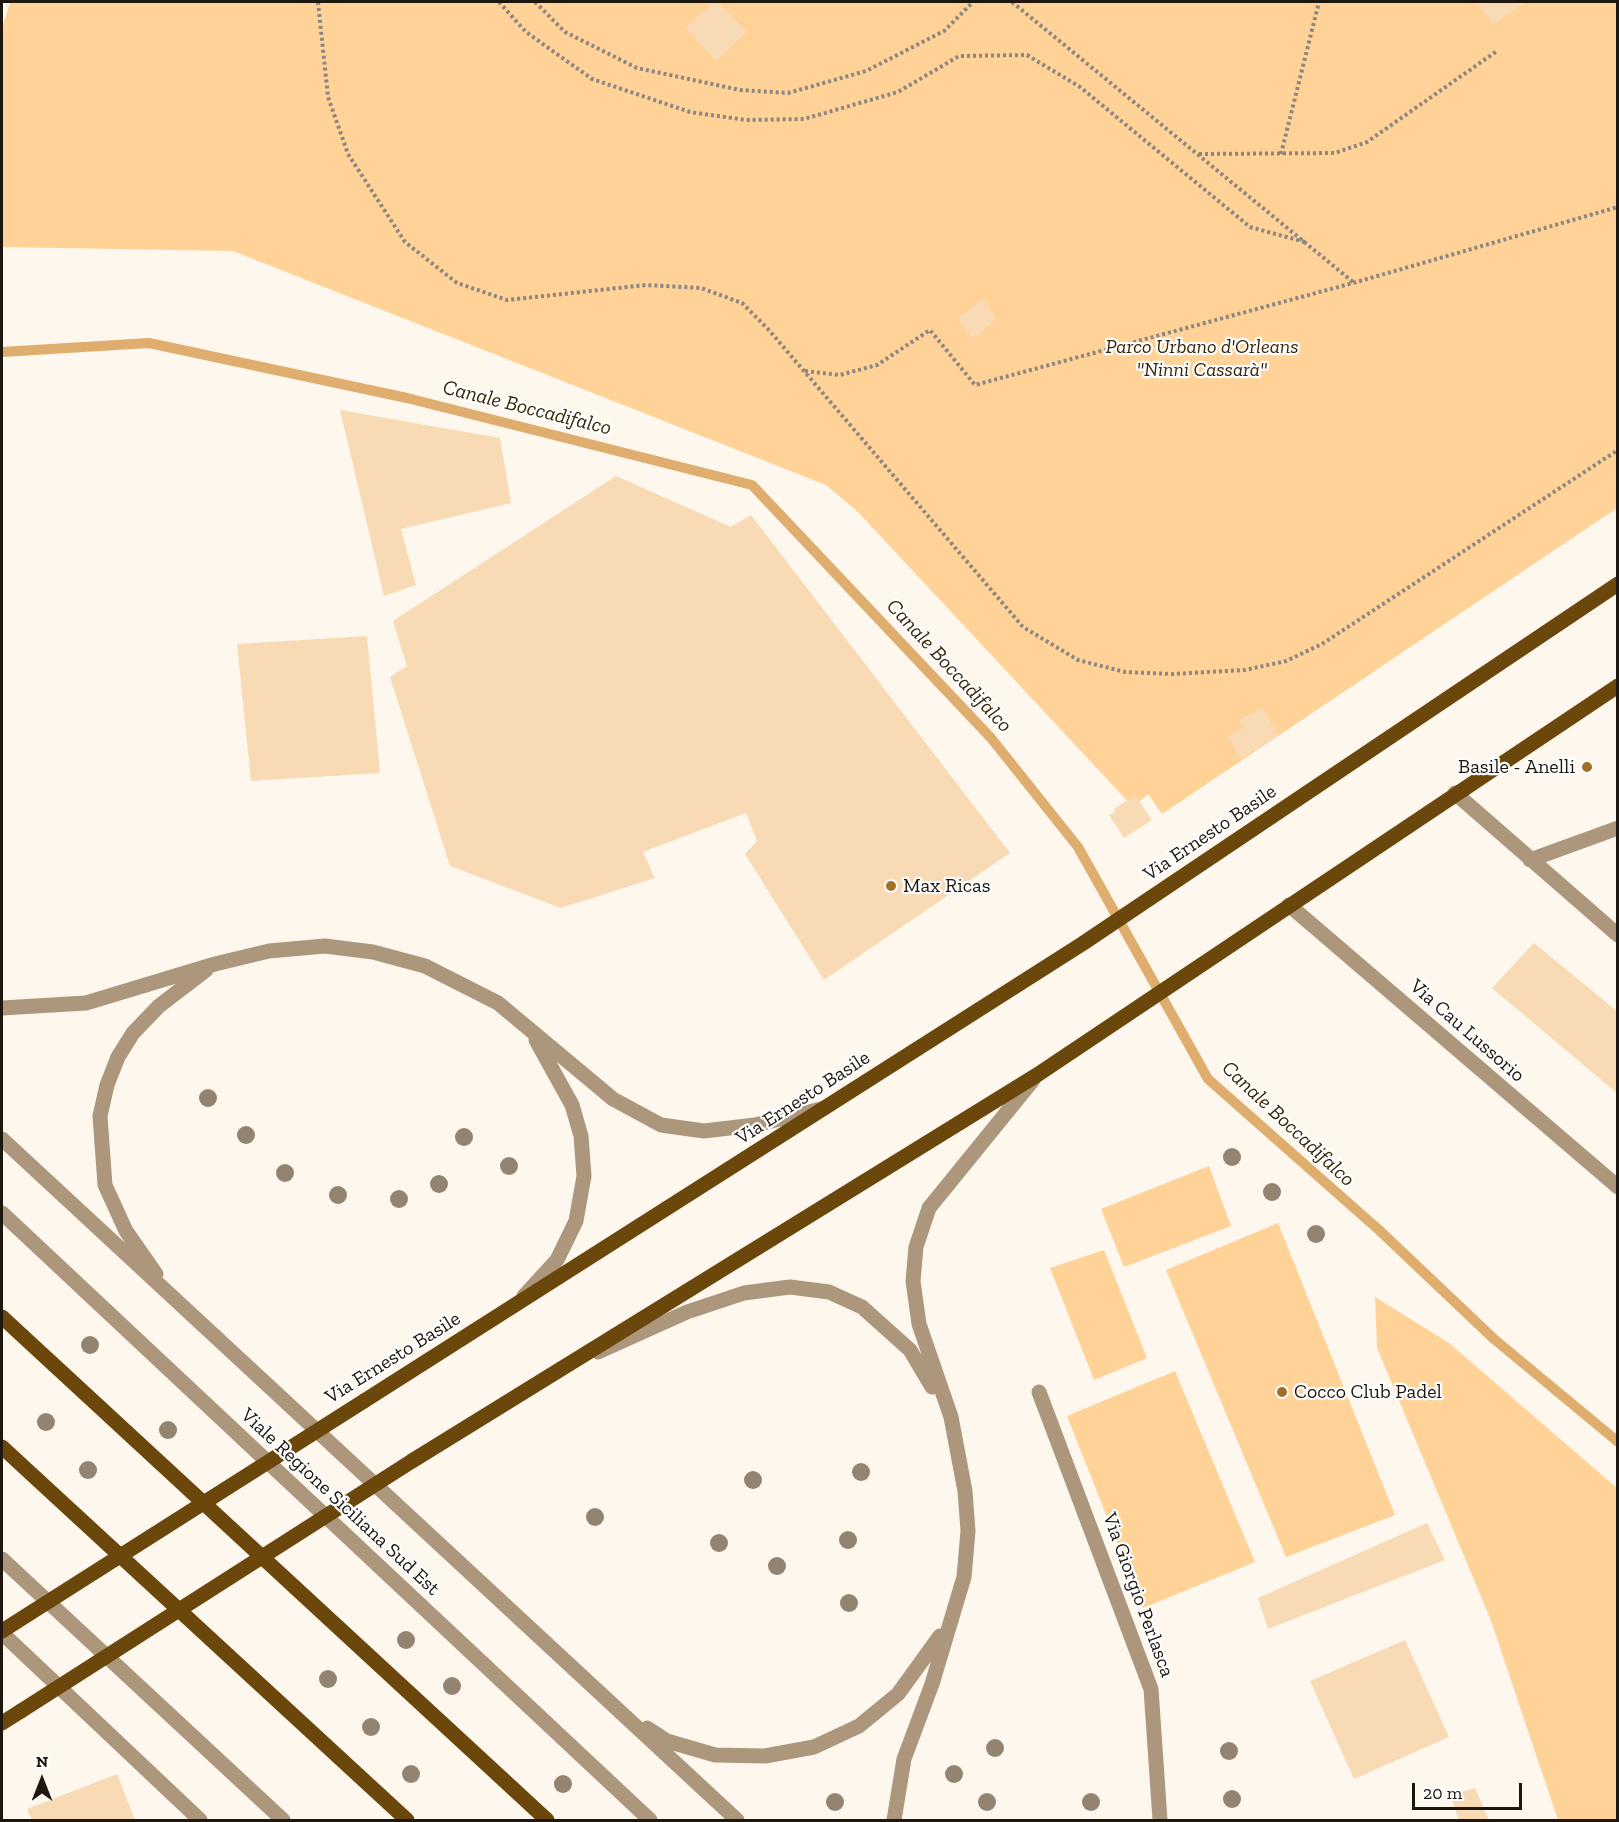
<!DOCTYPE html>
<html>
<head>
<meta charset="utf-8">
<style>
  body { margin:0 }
  #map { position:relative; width:1619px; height:1822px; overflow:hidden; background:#fef7ee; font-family:"Zilla Slab",serif }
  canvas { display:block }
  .frame { position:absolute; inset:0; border:3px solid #1d1710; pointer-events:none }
  .north { position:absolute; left:12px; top:1750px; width:60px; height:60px; -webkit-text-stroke:4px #fff; paint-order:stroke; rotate:0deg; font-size:16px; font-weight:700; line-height:24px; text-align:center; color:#1d1710 }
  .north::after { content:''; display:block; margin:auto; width:21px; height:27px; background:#1d1710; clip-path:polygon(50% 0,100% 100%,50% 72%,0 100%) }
  .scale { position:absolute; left:1412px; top:1783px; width:110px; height:27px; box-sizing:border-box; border:3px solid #1d1710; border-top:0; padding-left:8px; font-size:18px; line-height:21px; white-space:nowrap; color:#1d1710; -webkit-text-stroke:4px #fff; paint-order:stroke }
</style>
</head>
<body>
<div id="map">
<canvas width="1619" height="1822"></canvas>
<div class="frame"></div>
<div class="north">N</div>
<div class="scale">20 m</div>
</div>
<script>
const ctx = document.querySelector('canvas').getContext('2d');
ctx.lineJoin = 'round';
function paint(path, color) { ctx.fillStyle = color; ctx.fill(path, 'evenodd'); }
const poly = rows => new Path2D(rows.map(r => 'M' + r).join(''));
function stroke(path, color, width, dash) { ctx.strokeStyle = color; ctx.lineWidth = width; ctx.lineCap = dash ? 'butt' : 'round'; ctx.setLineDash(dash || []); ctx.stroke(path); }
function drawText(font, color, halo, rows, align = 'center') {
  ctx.font = font + ' "Zilla Slab",serif'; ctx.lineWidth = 4.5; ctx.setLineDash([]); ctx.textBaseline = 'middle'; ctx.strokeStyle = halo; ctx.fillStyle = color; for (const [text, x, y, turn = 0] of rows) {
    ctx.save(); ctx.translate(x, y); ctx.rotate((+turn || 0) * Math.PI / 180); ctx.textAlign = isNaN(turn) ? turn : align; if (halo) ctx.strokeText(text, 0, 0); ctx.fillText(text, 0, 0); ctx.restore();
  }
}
const green = poly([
  [10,2,1617,2,1617,508,1162,814,1148,794,1133,807,858,512,826,485,233,251,2,247,2,28],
  [1209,1166,1231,1226,1124,1267,1101,1209],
  [1278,1223,1395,1515,1286,1557,1166,1270],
  [1104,1250,1147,1358,1094,1380,1050,1268],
  [1375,1297,1449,1343,1617,1488,1617,1820,1558,1820,1490,1618,1377,1348],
  [1175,1371,1255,1562,1143,1608,1067,1416]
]);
const stream = poly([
  [2,352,149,343,407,398,752,485,991,738,1078,847,1208,1079,1379,1230,1494,1339,1618,1442]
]);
const building = poly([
  [713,2,718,2,747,32,716,61,685,28],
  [1476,2,1525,2,1494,25],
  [983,298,997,319,973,339,957,319],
  [340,410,500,438,511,503,401,529,416,585,384,596],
  [616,476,731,527,751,515,1010,853,824,980,745,854,757,841,746,813,643,852,655,878,561,908,450,866,390,677,407,666,393,621],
  [367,636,380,773,251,781,237,644],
  [1262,707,1279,735,1241,759,1228,737,1244,727,1238,721],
  [1135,795,1152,820,1124,838,1109,815,1115,812,1114,809],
  [1534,943,1618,1012,1618,1094,1492,988],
  [1427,1523,1445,1560,1268,1629,1258,1598],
  [1405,1640,1449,1737,1354,1779,1310,1681],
  [117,1774,135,1820,32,1820,27,1809],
  [1475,1788,1489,1820,1459,1820,1450,1795]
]);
const path = poly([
  [318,2,328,97,348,154,405,242,457,283,507,300,646,285,701,288,742,303,768,329,1023,627,1078,660,1125,672,1172,674,1245,670,1286,661,1322,644,1618,450],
  [499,2,526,32,592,79,690,112,746,120,804,119,898,92,959,56,1027,55,1080,87,1250,227,1305,242],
  [535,2,565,32,637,68,740,90,788,93,866,71,944,31,973,2],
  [1012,2,1353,282],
  [1199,154,1335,153,1367,142,1497,51],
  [1281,154,1319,2],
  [805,371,840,375,877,365,930,330,975,385,1353,283,1618,207]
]);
const minor = poly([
  [1455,793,1618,935],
  [1530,860,1618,828],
  [1289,905,1618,1187],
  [2,1008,86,1003,215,964,269,951,325,946,373,952,425,966,498,1003,613,1099,661,1125,704,1131,755,1125,821,1109],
  [2,1139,737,1820],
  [2,1213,650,1820],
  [156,1274,126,1231,105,1185,100,1116,107,1085,118,1057,133,1033,159,1006,206,970],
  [524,1296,557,1260,576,1221,584,1176,581,1136,572,1105,536,1040],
  [598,1352,687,1312,744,1293,790,1287,829,1292,862,1307,910,1350,932,1387],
  [1039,1392,1151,1689,1160,1820],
  [2,1559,283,1820],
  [2,1633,200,1820],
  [647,1728,667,1741,715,1755,765,1756,814,1747,859,1726,898,1694,940,1636],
  [894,1820,904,1759,932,1684,964,1577,968,1531,965,1491,951,1417,919,1324,913,1281,916,1247,929,1208,1033,1080]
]);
const major = poly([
  [2,1317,547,1820],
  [364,1401,1082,944,1618,584],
  [2,1447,407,1820],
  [412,1461,1037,1075,1618,686],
  [2,1723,21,1711]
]);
const majorBridge = poly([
  [2,1631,364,1401],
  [21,1711,412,1461]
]);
const trees = [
  [208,1098],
  [246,1135],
  [464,1137],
  [1232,1157],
  [509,1166],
  [285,1173],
  [439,1184],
  [1272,1192],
  [338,1195],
  [399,1199],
  [1316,1234],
  [90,1345],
  [46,1422],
  [168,1430],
  [88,1470],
  [861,1472],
  [753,1480],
  [595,1517],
  [848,1540],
  [719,1543],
  [777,1566],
  [849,1603],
  [406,1640],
  [328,1679],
  [452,1686],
  [371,1727],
  [995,1748],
  [1229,1751],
  [411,1774],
  [954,1774],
  [563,1784],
  [1232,1799],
  [835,1802],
  [987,1802],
  [1091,1802]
];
const markers = [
  [1587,767,6,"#a27025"],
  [891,886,6,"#a27025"],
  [1282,1392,6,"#a27025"]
];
const parkNames = [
  ["Parco Urbano d'Orleans",1202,347],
  ["\"Ninni Cassarà\"",1202,370]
];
const poiNames = [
  ["Basile - Anelli",1575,767,"right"],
  ["Max Ricas",903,886],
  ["Cocco Club Padel",1294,1392]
];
const streetNames = [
  ["Via Ernesto Basile",1210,833,-34],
  ["Via Cau Lussorio",1467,1031,41],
  ["Via Ernesto Basile",803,1098,-33],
  ["Via Ernesto Basile",393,1358,-32],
  ["Viale Regione Siciliana Sud Est",340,1502,43],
  ["Via Giorgio Perlasca",1138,1595,70]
];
const waterNames = [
  ["Canale Boccadifalco",527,408,14],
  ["Canale Boccadifalco",949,666,47],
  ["Canale Boccadifalco",1288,1124,43]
];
paint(green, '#ffd298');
stroke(stream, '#dfae6e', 10);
paint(building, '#f8dab4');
stroke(path, '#8e877f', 4, [3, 3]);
stroke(minor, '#ac977c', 15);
stroke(major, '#6b470c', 15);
stroke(majorBridge, '#6b470c', 15);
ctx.fillStyle = '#928470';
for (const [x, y] of trees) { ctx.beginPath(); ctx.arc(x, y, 9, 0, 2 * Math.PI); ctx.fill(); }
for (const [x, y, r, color] of markers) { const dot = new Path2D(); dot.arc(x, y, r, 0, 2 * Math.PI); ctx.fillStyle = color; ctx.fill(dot); stroke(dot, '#fff', 2); }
drawText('italic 20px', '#392508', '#fff', parkNames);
drawText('20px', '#1d1710', '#fff', poiNames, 'left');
drawText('20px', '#1d1710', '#fff', streetNames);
drawText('italic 21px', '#3a2608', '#fff', waterNames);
</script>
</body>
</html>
